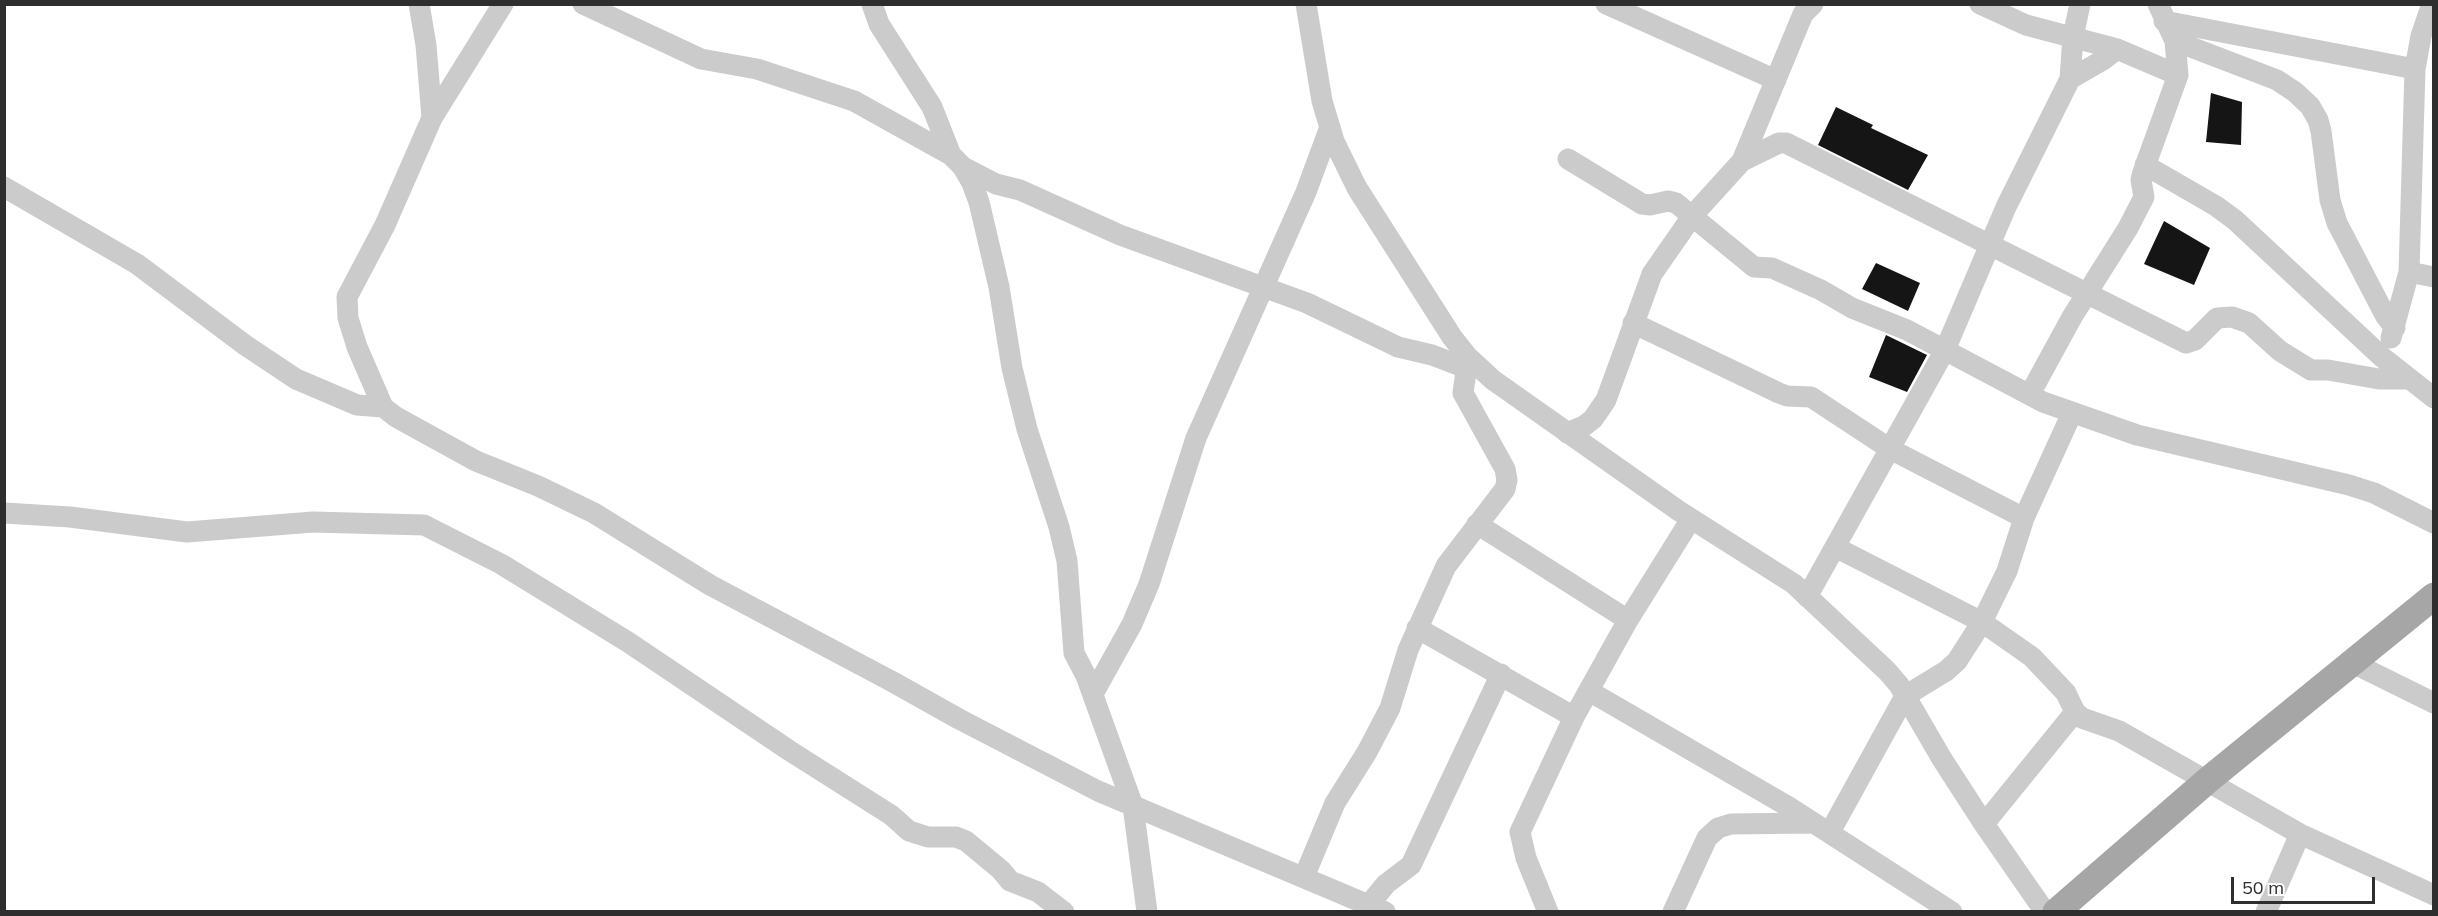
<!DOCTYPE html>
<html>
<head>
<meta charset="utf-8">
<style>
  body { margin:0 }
  #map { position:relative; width:2438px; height:916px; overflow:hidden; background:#fff; font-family:Mulish,sans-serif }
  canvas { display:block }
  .frame { position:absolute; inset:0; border:6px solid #2e2e2e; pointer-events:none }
  .scale { position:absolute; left:2231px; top:877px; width:144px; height:27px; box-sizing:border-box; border:3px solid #2e2e2e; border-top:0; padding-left:8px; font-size:18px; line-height:21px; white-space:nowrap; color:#2e2e2e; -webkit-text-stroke:4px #fff; paint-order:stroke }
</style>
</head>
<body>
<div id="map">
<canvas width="2438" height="916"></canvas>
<div class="frame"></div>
<div class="scale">50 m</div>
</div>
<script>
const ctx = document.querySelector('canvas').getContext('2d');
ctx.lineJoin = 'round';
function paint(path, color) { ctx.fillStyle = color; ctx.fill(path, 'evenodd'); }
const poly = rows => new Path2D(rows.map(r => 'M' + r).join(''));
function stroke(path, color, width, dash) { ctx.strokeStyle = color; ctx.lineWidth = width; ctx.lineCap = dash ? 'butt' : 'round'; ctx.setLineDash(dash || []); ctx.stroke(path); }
const building = poly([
  [2211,93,2242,102,2241,145,2206,142],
  [1836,107,1873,125,1871,128,1928,155,1908,190,1818,145],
  [2164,221,2210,248,2194,285,2144,264],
  [1876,263,1920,283,1908,311,1862,289],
  [1886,335,1927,355,1907,392,1869,377]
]);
const minor = poly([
  [419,4,426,45,432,118],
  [503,4,432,118,385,225,347,297,348,318,357,347,383,407,396,417,476,461,538,486,594,513,710,585,893,682,959,719,1098,791,1385,912],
  [583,4,701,59,757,69,854,101,951,155],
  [872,4,879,24,932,107,951,155,962,166,972,183,979,202,999,287,1012,368,1027,429,1059,527,1067,561,1074,653,1086,676,1133,806,1147,912],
  [1306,4,1322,101,1334,141,1357,188,1452,337,1468,357,1493,380,1679,511,1794,584,1887,671,1899,685,1942,759,1984,824,2045,912],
  [1606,4,1776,80],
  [1980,4,2026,25,2117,49,2178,75],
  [2164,21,2415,69],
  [2175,41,2277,80,2295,92,2310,106,2318,120,2321,131,2330,200,2337,223,2385,315,2395,328],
  [2070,79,2103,60,2117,49],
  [1568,159,1642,204,1650,205,1668,201,1676,203,1754,267,1772,268,1821,290,1852,308,1907,330,2043,402,2137,435,2349,485,2374,493,2434,523],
  [1742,161,1779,143,1786,143,2186,343,2195,340,2217,318,2232,317,2249,323,2280,351,2311,370,2328,370,2379,379,2409,379],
  [2145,165,2216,206,2235,220,2382,357,2434,398],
  [963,167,996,184,1020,190,1120,235,1307,303,1398,347,1432,355,1466,368],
  [4,187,137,264,245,345,296,379,357,405,383,407],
  [2409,272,2434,277],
  [1633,323,1779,393,1787,396,1811,397,1890,449,2024,518],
  [2391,338,2409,272,2415,69,2421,36,2432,4],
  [2030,394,2072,317,2128,228,2144,197,2141,180,2143,172,2178,75,2175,41,2158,4],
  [1567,433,1584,426,1593,419,1606,400,1652,274,1693,215,1742,161,1803,14,1813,4],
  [4,513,70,517,187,532,313,522,424,525,501,564,628,642,790,751,891,815,909,831,928,837,956,837,966,841,1001,870,1010,881,1038,892,1064,912],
  [1477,524,1628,620],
  [1835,547,1982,622,2032,657,2066,693,2075,712,2082,718,2119,731,2300,834,2434,895],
  [1807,597,1945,350,2006,207,2070,79,2073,37,2080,4],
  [1417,628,1574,717],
  [2353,663,2434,703],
  [1589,691,1789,807,1952,912],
  [1093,694,1132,624,1149,584,1196,438,1306,192,1330,127],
  [1984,824,2075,712],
  [1830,832,1905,696,1946,671,1957,661,1982,622,2007,571,2024,518,2072,413],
  [1304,877,1335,803,1367,752,1390,708,1408,650,1446,566,1505,489,1507,480,1505,469,1463,393,1468,357],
  [1363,912,1386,884,1411,865,1501,674],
  [1548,912,1526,858,1520,832,1574,717,1628,620,1691,519],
  [1673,912,1707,838,1718,828,1731,824,1812,823],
  [2266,912,2300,834]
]);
const major = poly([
  [2056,912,2208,780,2434,596]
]);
paint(building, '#151515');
stroke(minor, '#cbcbcb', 21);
stroke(major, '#a6a6a6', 27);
</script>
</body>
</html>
